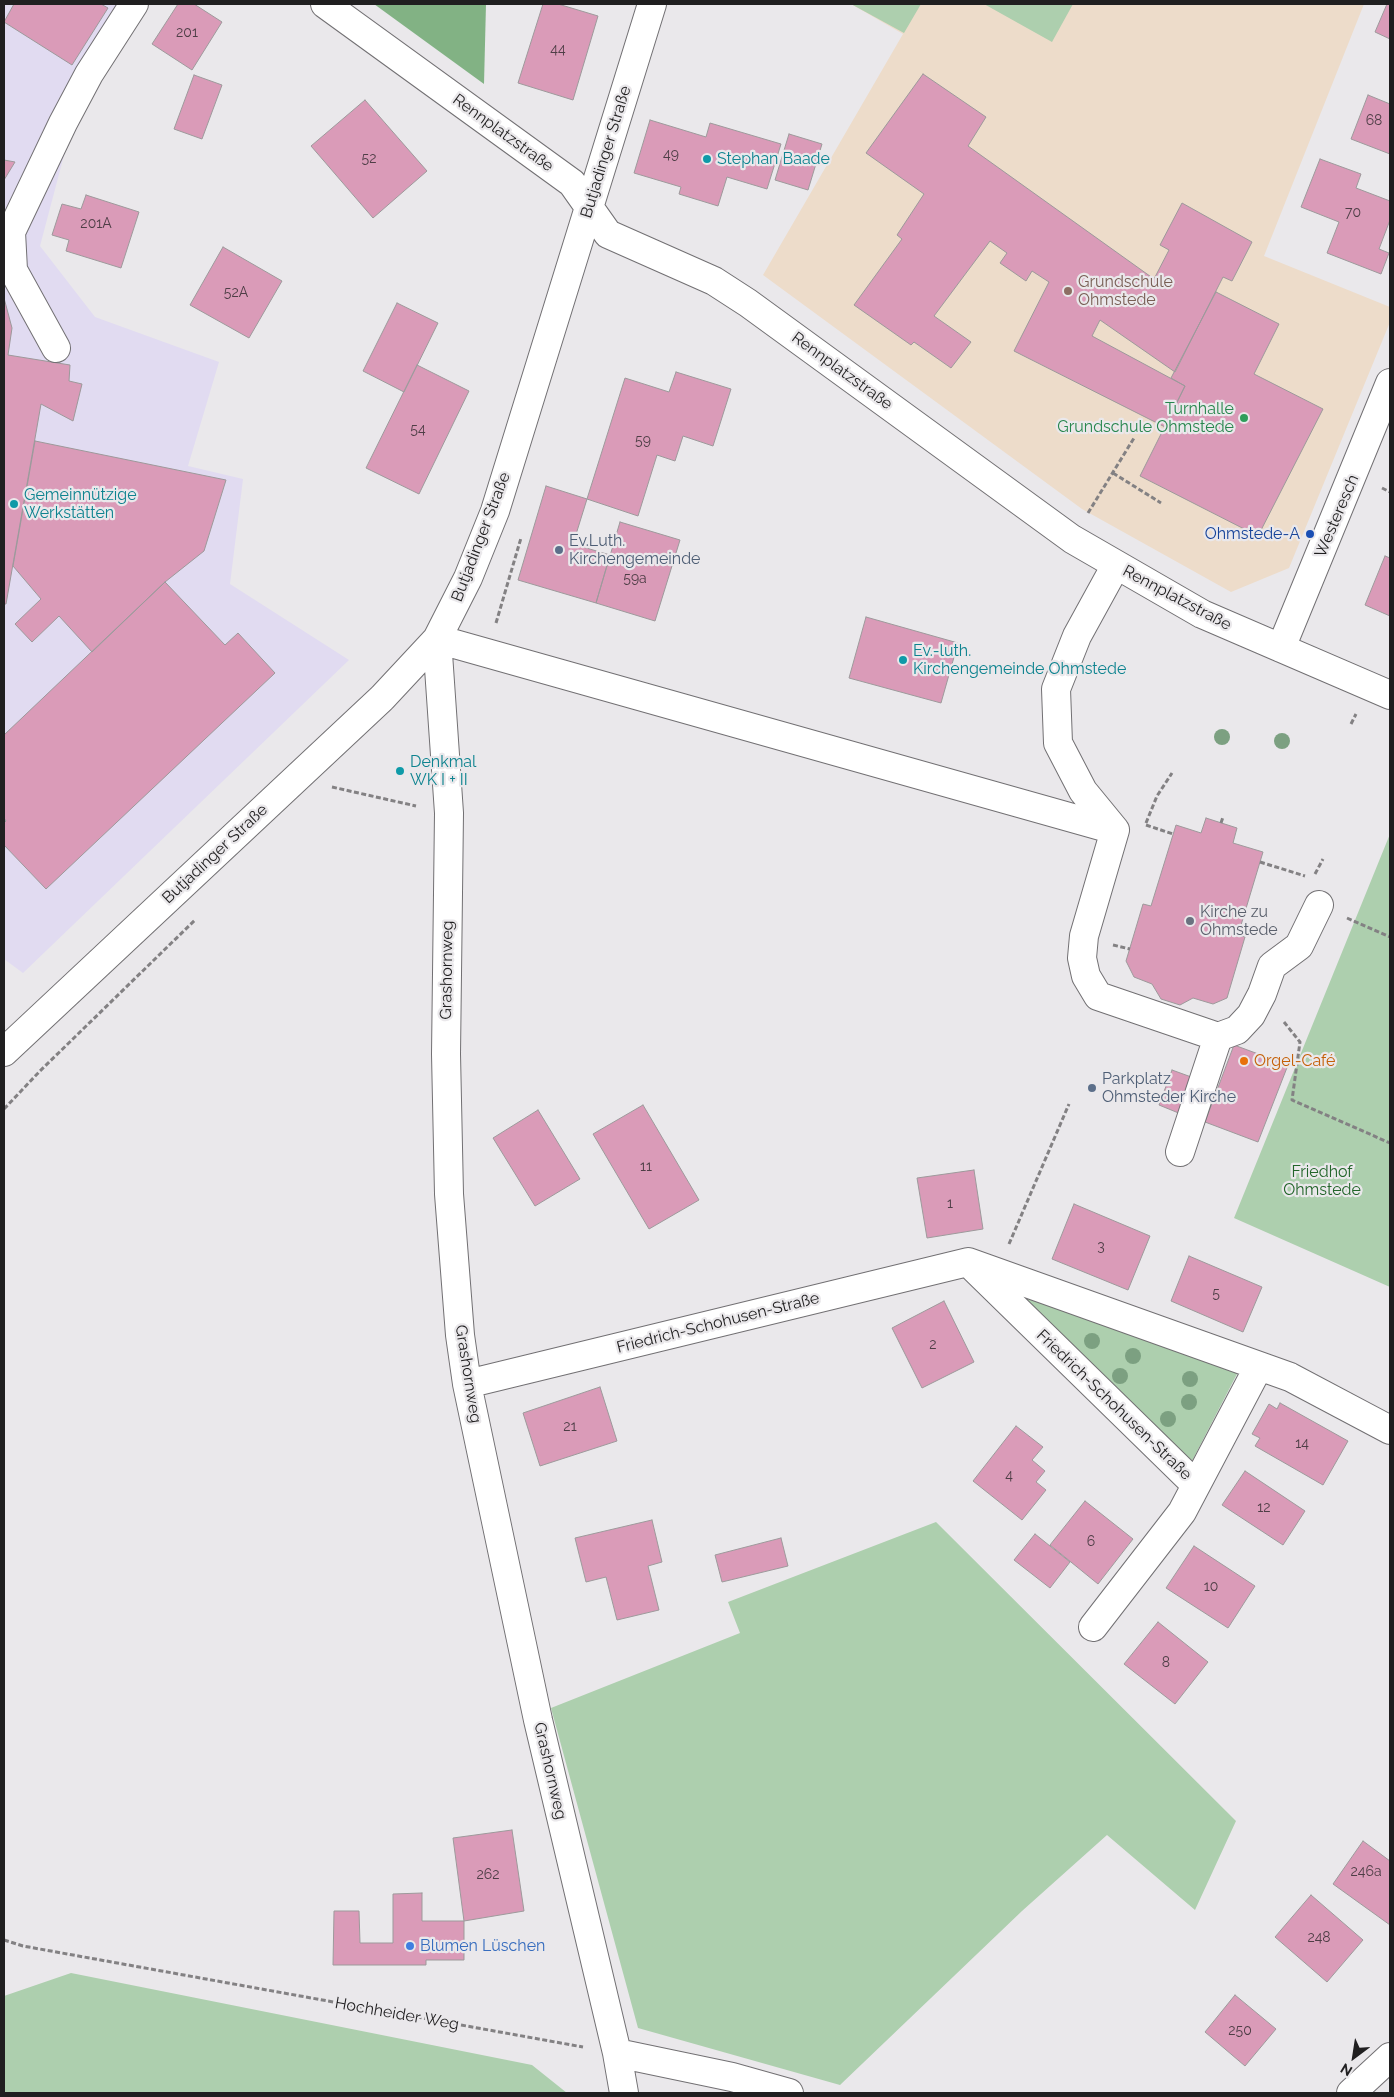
<!DOCTYPE html>
<html>
<head>
<meta charset="utf-8">
<style>
  body { margin:0 }
  #map { position:relative; width:1394px; height:2097px; overflow:hidden; background:#eae8eb; font-family:Raleway,sans-serif }
  canvas { display:block }
  .frame { position:absolute; inset:0; border:5px solid #201f20; pointer-events:none }
  .north { position:absolute; left:1329px; top:2032px; width:50px; height:50px; -webkit-text-stroke:4px #eae8eb; paint-order:stroke; rotate:211deg; font-size:14px; font-weight:700; line-height:20px; text-align:center; color:#201f20 }
  .north::after { content:''; display:block; margin:auto; width:18px; height:22px; background:#201f20; clip-path:polygon(50% 0,100% 100%,50% 72%,0 100%) }
</style>
</head>
<body>
<div id="map">
<canvas width="1394" height="2097"></canvas>
<div class="frame"></div>
<div class="north">N</div>
</div>
<script>
const ctx = document.querySelector('canvas').getContext('2d');
ctx.lineJoin = 'round';
function paint(path, color) { ctx.fillStyle = color; ctx.fill(path, 'evenodd'); }
const poly = rows => new Path2D(rows.map(r => 'M' + r).join(''));
function stroke(path, color, width, dash) { ctx.strokeStyle = color; ctx.lineWidth = width; ctx.lineCap = dash ? 'butt' : 'round'; ctx.setLineDash(dash || []); ctx.stroke(path); }
function drawText(font, color, halo, rows, align = 'center') {
  ctx.font = font + ' Raleway,sans-serif'; ctx.lineWidth = 4.5; ctx.setLineDash([]); ctx.textBaseline = 'middle'; ctx.strokeStyle = halo; ctx.fillStyle = color; for (const [text, x, y, turn = 0] of rows) {
    ctx.save(); ctx.translate(x, y); ctx.rotate((+turn || 0) * Math.PI / 180); ctx.textAlign = isNaN(turn) ? turn : align; if (halo) ctx.strokeText(text, 0, 0); ctx.fillText(text, 0, 0); ctx.restore();
  }
}
const industrial = poly([
  [4,4,146,4,72,125,40,246,95,317,219,362,188,466,243,479,230,584,349,660,23,973,4,959]
]);
const education = poly([
  [851,4,1364,4,1264,256,1390,307,1390,322,1289,568,1231,592,1082,509,763,275,903,34]
]);
const green = poly([
  [851,4,921,4,904,33],
  [984,4,1073,4,1052,42],
  [1390,834,1390,1287,1234,1218],
  [1019,1294,1238,1372,1192,1461],
  [936,1522,1236,1821,1195,1910,1107,1835,1022,1911,840,2085,638,2028,551,1708,740,1633,728,1602],
  [71,1973,532,2065,567,2093,4,2093,4,1996]
]);
const forest = poly([
  [374,4,486,4,484,84]
]);
const building = poly([
  [14,4,101,4,108,8,72,65,4,22,14,4],
  [178,4,194,4,222,22,192,70,152,44,178,4],
  [543,4,558,4,598,16,573,100,518,83,543,4],
  [1387,4,1390,4,1390,39,1375,32,1387,4],
  [923,74,986,117,968,146,1154,279,1169,250,1160,245,1182,203,1252,242,1232,281,1223,277,1175,372,1100,320,1092,336,1185,386,1165,427,1014,351,1049,282,1032,271,1026,281,1000,263,1007,253,990,241,934,316,971,342,951,368,914,342,911,345,854,305,902,239,897,235,924,194,866,153,923,74],
  [194,75,222,85,202,139,174,129,194,75],
  [1368,95,1390,104,1390,154,1351,139,1368,95],
  [365,100,427,171,373,218,311,146,365,100],
  [650,120,706,137,710,123,781,144,767,189,727,177,718,206,679,194,681,187,634,173,650,120],
  [789,134,822,144,808,190,775,180,789,134],
  [1320,159,1361,174,1356,188,1390,201,1390,220,1379,249,1389,253,1381,274,1327,253,1339,222,1301,207,1320,159],
  [4,160,15,162,4,180,4,160],
  [86,195,139,212,121,268,66,251,69,240,52,235,62,204,81,209,86,195],
  [223,247,282,281,249,338,190,305,223,247],
  [1216,292,1279,324,1254,374,1323,409,1258,536,1140,476,1185,386,1171,378,1216,292],
  [4,298,12,328,8,355,70,365,69,381,82,384,73,421,41,404,6,604,4,604,4,298],
  [397,303,438,323,404,392,363,371,397,303],
  [417,365,469,391,419,494,366,468,417,365],
  [676,372,731,389,713,446,683,436,675,461,657,455,638,516,587,499,625,378,669,392,676,372],
  [35,441,226,480,204,551,165,582,92,652,59,616,32,642,15,624,41,599,13,566,35,441],
  [546,486,587,499,573,544,610,555,596,603,518,580,546,486],
  [620,522,680,540,655,621,596,603,620,522],
  [1385,556,1390,558,1390,616,1365,605,1385,556],
  [165,582,225,645,238,633,275,673,46,889,4,845,4,823,6,821,4,818,4,735,165,582],
  [866,617,958,643,941,703,849,678,866,617],
  [1206,818,1237,828,1233,843,1263,852,1238,935,1245,937,1227,998,1213,1004,1193,998,1180,1005,1161,999,1152,984,1134,977,1126,961,1143,904,1151,906,1176,825,1201,833,1206,818],
  [1234,1045,1288,1065,1258,1142,1205,1122,1234,1045],
  [1172,1070,1194,1078,1181,1114,1159,1105,1172,1070],
  [643,1105,699,1200,649,1229,593,1134,643,1105],
  [538,1110,580,1179,535,1206,493,1138,538,1110],
  [974,1170,983,1229,927,1238,917,1178,974,1170],
  [1074,1204,1150,1236,1128,1290,1052,1259,1074,1204],
  [1189,1256,1262,1287,1243,1332,1171,1301,1189,1256],
  [944,1301,974,1362,922,1388,892,1328,944,1301],
  [600,1387,617,1441,540,1466,523,1413,600,1387],
  [1280,1403,1348,1441,1323,1485,1255,1446,1260,1438,1252,1434,1269,1404,1277,1409,1280,1403],
  [1016,1426,1043,1447,1032,1460,1045,1471,1036,1482,1046,1490,1022,1520,973,1481,1016,1426],
  [1245,1471,1305,1511,1283,1545,1222,1505,1245,1471],
  [1085,1501,1133,1539,1098,1584,1050,1545,1085,1501],
  [652,1520,662,1562,648,1566,659,1610,617,1620,606,1577,586,1582,575,1538,652,1520],
  [1035,1534,1070,1562,1050,1588,1014,1560,1035,1534],
  [781,1538,788,1566,722,1582,715,1555,781,1538],
  [1194,1546,1255,1586,1228,1628,1166,1588,1194,1546],
  [1158,1622,1208,1662,1175,1704,1124,1664,1158,1622],
  [512,1830,524,1911,464,1921,453,1838,512,1830],
  [1363,1841,1390,1861,1390,1925,1333,1884,1363,1841],
  [422,1893,422,1921,464,1921,464,1960,426,1960,426,1965,333,1965,334,1911,359,1911,360,1943,393,1943,393,1894,422,1893],
  [1311,1895,1363,1940,1327,1982,1275,1937,1311,1895],
  [1235,1995,1276,2029,1245,2066,1205,2032,1235,1995]
]);
const path = poly([
  [1113,473,1161,503],
  [1382,488,1390,492],
  [1088,513,1134,438],
  [496,623,521,538],
  [1351,724,1356,714],
  [332,787,416,806],
  [1146,823,1157,796,1172,773],
  [1221,823,1223,817],
  [1146,825,1173,834],
  [1260,862,1305,876],
  [1315,874,1323,859],
  [1347,918,1390,937],
  [1113,945,1130,949],
  [1284,1022,1300,1042,1292,1100,1390,1143],
  [4,1109,40,1071,195,920],
  [1009,1244,1069,1104],
  [4,1940,23,1946,583,2047]
]);
const minor = poly([
  [325,4,572,183,608,234,714,281,748,303,1072,539,1202,614,1390,695],
  [56,348,13,270,11,232,63,123,89,74,134,4],
  [1116,565,1077,636,1056,689,1058,743,1083,791,1115,830,1084,936,1082,958,1086,976,1098,996,1218,1037,1237,1030,1251,1015,1262,994,1272,966,1299,946,1319,905],
  [1281,648,1390,383],
  [4,1052,382,698,437,639,468,578,495,511,652,4],
  [1180,1152,1218,1037],
  [975,1269,1196,1485],
  [467,1384,968,1262,1290,1377,1390,1430],
  [1093,1627,1182,1512,1259,1366],
  [617,2053,732,2077,789,2093],
  [624,2093,617,2053,538,1720,467,1384,460,1335,449,1194,446,1054,449,813,437,639,1115,830],
  [1351,2093,1390,2057]
]);
const trees = [
  [1222,737],
  [1282,741],
  [1092,1341],
  [1133,1356],
  [1120,1376],
  [1190,1379],
  [1189,1402],
  [1168,1419]
];
const markers = [
  [707,159,5,"#0f9aa8"],
  [1068,291,5,"#8d6e63"],
  [1244,418,5,"#2e9e5b"],
  [14,504,5,"#0f9aa8"],
  [1310,534,5,"#1a4fb4"],
  [559,550,5,"#5c6f8a"],
  [903,660,5,"#0f9aa8"],
  [400,771,5,"#0f9aa8"],
  [1190,921,5,"#6b7280"],
  [1244,1061,5,"#e8710a"],
  [1092,1088,5,"#5c6f8a"],
  [410,1946,5,"#3f7fe0"]
];
const numberNames = [
  ["201",187,33],
  ["44",558,50],
  ["68",1374,121],
  ["49",671,155],
  ["52",369,159],
  ["70",1353,213],
  ["201A",96,224],
  ["52A",236,293],
  ["54",418,430],
  ["59",643,441],
  ["59a",635,579],
  ["11",646,1167],
  ["1",950,1204],
  ["3",1101,1247],
  ["5",1216,1294],
  ["2",933,1345],
  ["21",570,1427],
  ["14",1302,1444],
  ["4",1009,1476],
  ["12",1264,1508],
  ["6",1091,1542],
  ["10",1211,1587],
  ["8",1166,1663],
  ["246a",1366,1872],
  ["262",488,1875],
  ["248",1319,1938],
  ["250",1240,2031]
];
const streetNames = [
  ["Rennplatzstraße",503,133,36],
  ["Butjadinger Straße",606,152,-73],
  ["Rennplatzstraße",842,371,36],
  ["Westeresch",1337,516,-67],
  ["Butjadinger Straße",481,537,-69],
  ["Rennplatzstraße",1177,598,28],
  ["Butjadinger Straße",215,854,-43],
  ["Grashornweg",447,970,-89],
  ["Friedrich-Schohusen-Straße",718,1323,-14],
  ["Grashornweg",468,1374,81],
  ["Friedrich-Schohusen-Straße",1114,1405,44],
  ["Grashornweg",550,1771,77],
  ["Hochheider Weg",397,2014,10]
];
const cultureNames = [
  ["Stephan Baade",717,159],
  ["Gemeinnützige",24,495],
  ["Werkstätten",24,513],
  ["Ev.-luth.",913,651],
  ["Kirchengemeinde Ohmstede",913,669],
  ["Denkmal",410,762],
  ["WK I + II",410,780]
];
const educationNames = [
  ["Grundschule",1078,282],
  ["Ohmstede",1078,300]
];
const leisureNames = [
  ["Turnhalle",1234,409],
  ["Grundschule Ohmstede",1234,427]
];
const transitNames = [
  ["Ohmstede-A",1300,534]
];
const serviceNames = [
  ["Ev.Luth.",569,541],
  ["Kirchengemeinde",569,559],
  ["Parkplatz",1102,1079],
  ["Ohmsteder Kirche",1102,1097]
];
const worshipNames = [
  ["Kirche zu",1200,912],
  ["Ohmstede",1200,930]
];
const foodNames = [
  ["Orgel-Café",1254,1061]
];
const parkNames = [
  ["Friedhof",1322,1172],
  ["Ohmstede",1322,1190]
];
const shopNames = [
  ["Blumen Lüschen",420,1946]
];
paint(industrial, '#e1dbf1');
paint(education, '#eddcca');
paint(green, '#adcfae');
paint(forest, '#82b284');
paint(building, '#da9bb8');
stroke(building, '#9d999b', 1);
stroke(minor, '#727073', 30);
stroke(path, '#838183', 3, [5, 2.5]);
stroke(minor, '#fff', 28);
ctx.fillStyle = '#7ca081';
for (const [x, y] of trees) { ctx.beginPath(); ctx.arc(x, y, 8, 0, 2 * Math.PI); ctx.fill(); }
for (const [x, y, r, color] of markers) { const dot = new Path2D(); dot.arc(x, y, r, 0, 2 * Math.PI); ctx.fillStyle = color; ctx.fill(dot); stroke(dot, '#eae8eb', 2); }
drawText('14px', '#4e3e46', null, numberNames);
drawText('16px', '#201f20', '#eae8eb', streetNames);
drawText('16px', '#0d838f', '#eae8eb', cultureNames, 'left');
drawText('16px', '#785e54', '#eae8eb', educationNames, 'left');
drawText('16px', '#27864d', '#eae8eb', leisureNames, 'right');
drawText('16px', '#164399', '#eae8eb', transitNames, 'right');
drawText('16px', '#4e5e75', '#eae8eb', serviceNames, 'left');
drawText('16px', '#5b616d', '#eae8eb', worshipNames, 'left');
drawText('16px', '#c56008', '#eae8eb', foodNames, 'left');
drawText('16px', '#22652a', '#eae8eb', parkNames);
drawText('16px', '#366cbe', '#eae8eb', shopNames, 'left');
</script>
</body>
</html>
